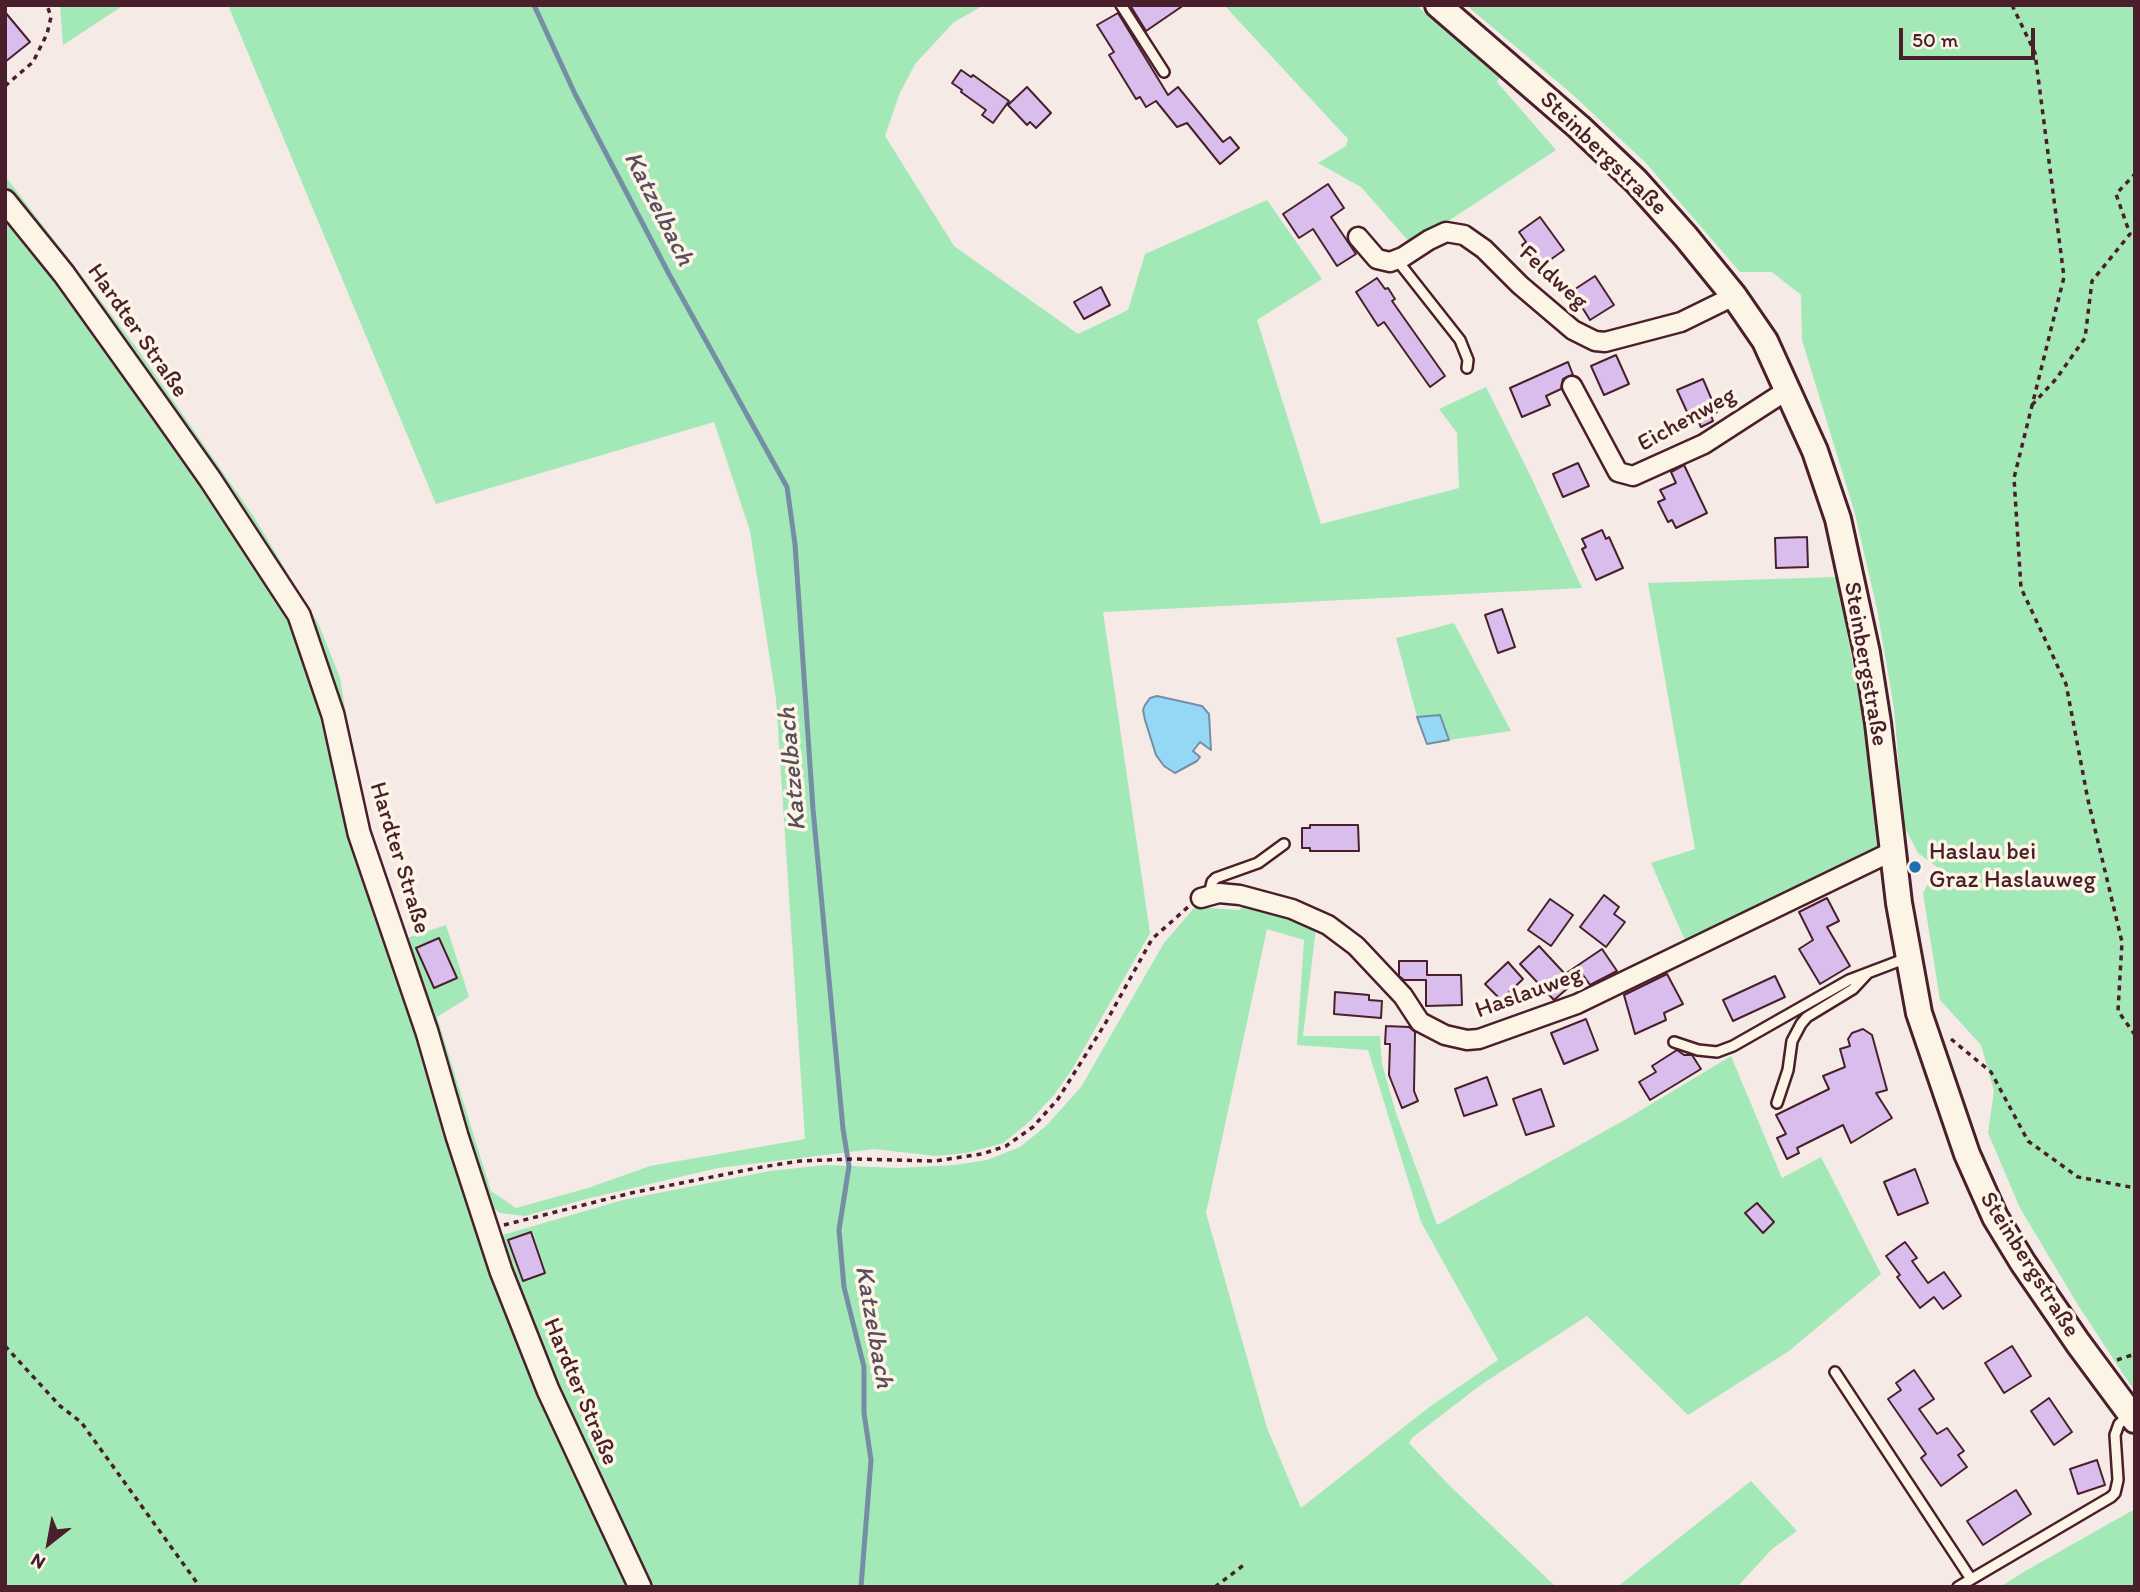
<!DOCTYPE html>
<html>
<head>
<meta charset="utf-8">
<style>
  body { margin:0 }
  #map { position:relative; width:2140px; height:1592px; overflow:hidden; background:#f5eae6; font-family:Itim,sans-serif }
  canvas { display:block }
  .frame { position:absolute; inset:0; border:7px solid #4a1f2b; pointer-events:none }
  .north { position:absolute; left:14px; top:1508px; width:70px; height:70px; -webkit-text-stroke:5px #fcf5e5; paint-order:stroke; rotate:211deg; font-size:19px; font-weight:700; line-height:28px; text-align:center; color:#4a1f2b }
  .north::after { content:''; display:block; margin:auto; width:24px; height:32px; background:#4a1f2b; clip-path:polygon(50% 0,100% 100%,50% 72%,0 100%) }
  .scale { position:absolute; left:1899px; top:28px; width:136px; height:32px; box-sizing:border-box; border:4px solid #4a1f2b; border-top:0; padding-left:9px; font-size:21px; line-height:24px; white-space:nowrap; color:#4a1f2b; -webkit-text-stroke:5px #fcf5e5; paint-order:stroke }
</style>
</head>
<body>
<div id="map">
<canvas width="2140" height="1592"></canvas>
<div class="frame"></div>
<div class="north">N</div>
<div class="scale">50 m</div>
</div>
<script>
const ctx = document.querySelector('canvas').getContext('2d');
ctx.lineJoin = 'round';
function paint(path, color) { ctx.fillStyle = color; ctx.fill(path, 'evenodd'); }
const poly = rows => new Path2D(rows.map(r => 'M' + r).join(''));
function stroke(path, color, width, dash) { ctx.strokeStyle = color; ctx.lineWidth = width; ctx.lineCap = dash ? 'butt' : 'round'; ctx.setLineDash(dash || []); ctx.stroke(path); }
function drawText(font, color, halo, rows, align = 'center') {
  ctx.font = font + ' Itim,sans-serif'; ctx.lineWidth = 7; ctx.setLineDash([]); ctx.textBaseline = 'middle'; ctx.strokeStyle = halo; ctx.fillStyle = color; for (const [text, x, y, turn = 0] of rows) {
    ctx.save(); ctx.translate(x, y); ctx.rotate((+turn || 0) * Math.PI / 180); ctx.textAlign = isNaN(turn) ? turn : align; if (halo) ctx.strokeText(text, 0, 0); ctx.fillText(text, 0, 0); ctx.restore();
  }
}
const green = poly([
  [60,5,124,5,63,45],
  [228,5,984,5,954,22,915,64,899,95,885,136,954,246,1078,334,1128,310,1145,254,1267,200,1322,279,1257,320,1321,524,1459,488,1457,433,1439,409,1486,387,1532,479,1582,588,1103,612,1150,933,1071,1071,1054,1095,1028,1123,1003,1143,967,1153,935,1156,874,1149,718,1168,586,1199,525,1216,500,1213,485,1202,479,1187,424,998,369,857,334,708,313,639,292,593,225,487,161,394,5,195,5,176,136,347,254,517,319,625,340,678,361,807,385,885,407,938,446,925,469,997,437,1017,491,1191,516,1208,588,1188,650,1166,805,1139,776,699,750,531,714,422,436,504],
  [1224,5,1416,5,1499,78,1497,82,1556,150,1412,245,1361,187,1318,163,1346,146,1348,139],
  [1466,5,2135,5,2135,1392,2078,1305,2020,1208,1988,1133,1994,1091,1981,1045,1940,1000,1923,893,1937,867,1918,853,1904,826,1894,708,1877,609,1855,514,1802,340,1801,295,1772,272,1740,272,1646,163,1572,94],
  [5,218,155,413,243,543,287,619,311,683,349,833,412,1008,474,1223,534,1376,632,1587,5,1587],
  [1837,577,1863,720,1879,849,1687,945,1651,863,1695,849,1648,583],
  [1454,623,1511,731,1449,740,1440,715,1417,717,1396,638],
  [1248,901,1316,928,1303,1036,1380,1036,1382,1064,1396,1113,1437,1225,1628,1118,1731,1056,1782,1178,1821,1157,1881,1274,1789,1351,1688,1415,1587,1316,1482,1384,1413,1437,1409,1443,1450,1486,1556,1587,649,1587,551,1381,499,1236,623,1200,770,1171,826,1165,899,1168,955,1165,987,1160,1020,1147,1046,1126,1081,1087,1164,943,1195,907,1239,910],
  [1267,929,1304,940,1297,1045,1368,1050,1421,1222,1498,1360,1428,1408,1301,1508,1267,1428,1206,1213],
  [1751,1481,1797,1531,1772,1549,1737,1587,1617,1587],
  [2135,1509,2135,1587,2000,1587,2027,1570]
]);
const water = poly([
  [1157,696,1202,706,1209,714,1211,750,1200,742,1193,751,1200,757,1197,761,1175,773,1164,766,1156,755,1145,720,1143,710,1145,705,1150,698,1157,696],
  [1440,715,1449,740,1427,744,1417,717,1440,715]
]);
const stream = poly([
  [534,5,575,94,669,274,787,487,795,544,813,809,843,1129,849,1166,839,1230,844,1287,864,1367,864,1413,871,1460,861,1587]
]);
const building = poly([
  [1130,5,1184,5,1146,31,1130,5],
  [5,12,30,42,5,62,5,12],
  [1118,13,1168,95,1178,87,1223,142,1230,137,1239,148,1220,164,1187,123,1177,127,1156,101,1146,107,1140,97,1136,99,1109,55,1114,52,1097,25,1118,13],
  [961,70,971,77,973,75,1009,101,993,123,982,115,986,110,961,92,962,90,952,83,961,70],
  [1027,87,1051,113,1036,128,1030,122,1027,125,1008,105,1027,87],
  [1328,184,1344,208,1331,217,1356,254,1337,266,1313,229,1299,238,1283,214,1328,184],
  [1540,217,1564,250,1543,265,1537,256,1532,259,1522,245,1526,242,1519,232,1540,217],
  [1595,276,1614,305,1590,320,1572,291,1595,276],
  [1377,278,1385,289,1388,288,1395,299,1392,301,1445,376,1430,387,1384,322,1378,326,1356,292,1377,278],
  [1101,287,1110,305,1084,319,1074,302,1101,287],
  [1616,355,1629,384,1604,395,1591,366,1616,355],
  [1568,362,1573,375,1563,379,1561,389,1546,396,1550,405,1522,417,1510,388,1568,362],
  [1703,379,1717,412,1711,415,1713,421,1701,427,1698,420,1692,423,1677,390,1703,379],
  [1578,463,1589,486,1563,497,1553,474,1578,463],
  [1684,465,1707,513,1676,528,1672,520,1668,522,1658,502,1665,499,1660,490,1676,483,1671,472,1684,465],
  [1602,530,1606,539,1609,537,1623,568,1596,580,1582,549,1586,547,1582,539,1602,530],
  [1807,537,1808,567,1776,568,1775,538,1807,537],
  [1502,609,1515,647,1498,653,1485,615,1502,609],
  [1310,825,1358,825,1359,851,1310,851,1310,848,1302,848,1302,828,1310,828,1310,825],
  [1604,895,1619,907,1614,914,1625,922,1606,947,1580,927,1604,895],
  [1827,898,1839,921,1827,927,1850,966,1820,984,1799,949,1813,940,1799,912,1827,898],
  [1550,899,1573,915,1551,946,1528,930,1550,899],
  [439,938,457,978,434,988,416,948,439,938],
  [1539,946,1565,974,1602,949,1617,971,1590,985,1583,975,1554,1000,1520,964,1539,946],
  [1399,961,1427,961,1427,975,1461,975,1462,1005,1426,1006,1426,980,1404,980,1399,976,1399,961],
  [1508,962,1523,979,1501,1000,1485,984,1508,962],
  [1667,974,1683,1004,1664,1013,1666,1020,1635,1034,1624,995,1667,974],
  [1775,976,1785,997,1733,1021,1723,1000,1775,976],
  [1335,992,1369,995,1369,1000,1382,1001,1381,1018,1334,1014,1335,992],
  [1586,1019,1598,1050,1564,1064,1551,1033,1586,1019],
  [1386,1026,1409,1027,1415,1032,1414,1091,1418,1101,1402,1108,1389,1075,1390,1044,1385,1044,1386,1026],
  [1863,1029,1872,1035,1887,1090,1876,1093,1892,1118,1851,1143,1843,1125,1797,1148,1799,1153,1787,1159,1777,1138,1786,1134,1776,1115,1829,1089,1823,1076,1845,1067,1840,1049,1850,1046,1848,1039,1852,1033,1863,1029],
  [1677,1050,1684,1055,1692,1055,1701,1069,1650,1100,1639,1082,1656,1072,1652,1066,1677,1050],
  [1487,1077,1497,1105,1464,1116,1455,1089,1487,1077],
  [1541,1089,1554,1126,1526,1135,1513,1099,1541,1089],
  [1915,1169,1928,1203,1898,1215,1884,1182,1915,1169],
  [1757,1203,1774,1222,1763,1233,1745,1213,1757,1203],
  [531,1232,545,1273,523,1281,508,1240,531,1232],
  [1905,1242,1917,1258,1912,1261,1928,1283,1944,1272,1961,1296,1943,1309,1934,1297,1920,1308,1897,1277,1900,1275,1886,1256,1905,1242],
  [2012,1346,2031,1376,2004,1393,1985,1363,2012,1346],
  [1914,1370,1934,1399,1919,1409,1937,1434,1947,1428,1964,1451,1958,1455,1967,1467,1941,1486,1921,1458,1926,1454,1888,1399,1901,1390,1896,1383,1914,1370],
  [2049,1398,2072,1432,2054,1445,2031,1411,2049,1398],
  [2097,1460,2105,1485,2078,1494,2070,1469,2097,1460],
  [2016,1490,2031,1514,1983,1545,1967,1521,2016,1490]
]);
const path = poly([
  [2012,5,2035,53,2064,277,2014,478,2021,588,2066,684,2088,800,2122,942,2118,1011,2135,1035],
  [5,86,33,62,47,34,51,17,47,5],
  [2032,405,2056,379,2085,338,2092,281,2130,234,2116,194,2135,174],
  [1951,1039,1991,1072,2028,1141,2078,1177,2135,1188],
  [504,1225,631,1193,762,1167,800,1161,852,1159,935,1161,982,1154,1006,1146,1033,1127,1058,1099,1105,1024,1152,939,1188,907],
  [5,1346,60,1406,81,1422,200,1587],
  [2117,1360,2135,1354],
  [1215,1587,1245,1564]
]);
const service = poly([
  [1121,5,1164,72],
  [1397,260,1460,340,1468,360,1467,368],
  [1209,895,1212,882,1216,878,1258,863,1284,844],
  [1674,1042,1698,1050,1717,1052,1733,1046,1849,980,1907,958],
  [1777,1103,1788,1070,1792,1041,1801,1024,1807,1017,1853,989,1867,974],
  [1835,1372,1971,1579],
  [1958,1587,2111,1497,2115,1493,2118,1480,2115,1435,2119,1424,2129,1415]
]);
const minor = poly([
  [1358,237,1377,259,1390,262,1403,257,1429,240,1446,232,1464,235,1484,249,1520,285,1573,330,1595,341,1605,342,1681,322,1734,296],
  [1572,386,1618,472,1633,476,1704,444,1789,389],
  [1201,898,1219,893,1240,895,1292,909,1328,925,1356,946,1403,996,1420,1022,1445,1035,1467,1040,1479,1039,1577,1004,1893,851]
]);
const tertiary = poly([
  [5,201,64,274,157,404,210,479,299,615,333,715,359,833,427,1032,457,1136,501,1271,548,1390,640,1587]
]);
const secondary = poly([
  [1438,5,1579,127,1636,181,1686,237,1734,296,1765,341,1815,451,1838,519,1867,653,1878,723,1899,903,1919,1013,1967,1154,1995,1217,2023,1263,2078,1343,2135,1420]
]);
const markers = [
  [1915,867,7,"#1f6fb2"]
];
const streetNames = [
  ["Steinbergstraße",1603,154,44],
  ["Feldweg",1553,278,42],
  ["Hardter Straße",137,331,55],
  ["Eichenweg",1687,420,-29],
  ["Steinbergstraße",1865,664,80],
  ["Hardter Straße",399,858,73],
  ["Haslauweg",1529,993,-20],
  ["Steinbergstraße",2029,1265,58],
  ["Hardter Straße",580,1392,67]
];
const poiNames = [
  ["Haslau bei",1929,853],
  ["Graz Haslauweg",1929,881]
];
const waterNames = [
  ["Katzelbach",658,209,63],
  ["Katzelbach",793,769,-95],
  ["Katzelbach",873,1327,80]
];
paint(green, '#a2e9b7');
paint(water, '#94d8f6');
stroke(water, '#768ea5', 2);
stroke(stream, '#768ea5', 5);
paint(building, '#d9bdec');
stroke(building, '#4a1f2b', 2);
stroke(service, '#4a1f2b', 14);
stroke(minor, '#4a1f2b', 23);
stroke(tertiary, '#4a1f2b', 26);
stroke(secondary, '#4a1f2b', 30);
stroke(path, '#4a1f2b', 3.5, [5, 5]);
stroke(service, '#fcf5e5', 9);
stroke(minor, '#fcf5e5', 18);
stroke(tertiary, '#fcf5e5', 21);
stroke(secondary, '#fcf5e5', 24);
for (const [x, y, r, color] of markers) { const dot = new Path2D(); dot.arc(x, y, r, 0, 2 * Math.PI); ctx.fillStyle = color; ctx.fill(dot); stroke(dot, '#fcf5e5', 2.5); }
drawText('24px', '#4a1f2b', '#fcf5e5', streetNames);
drawText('24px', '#4a1f2b', '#fcf5e5', poiNames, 'left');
drawText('italic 26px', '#5c4d5e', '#fcf5e5', waterNames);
</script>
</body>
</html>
